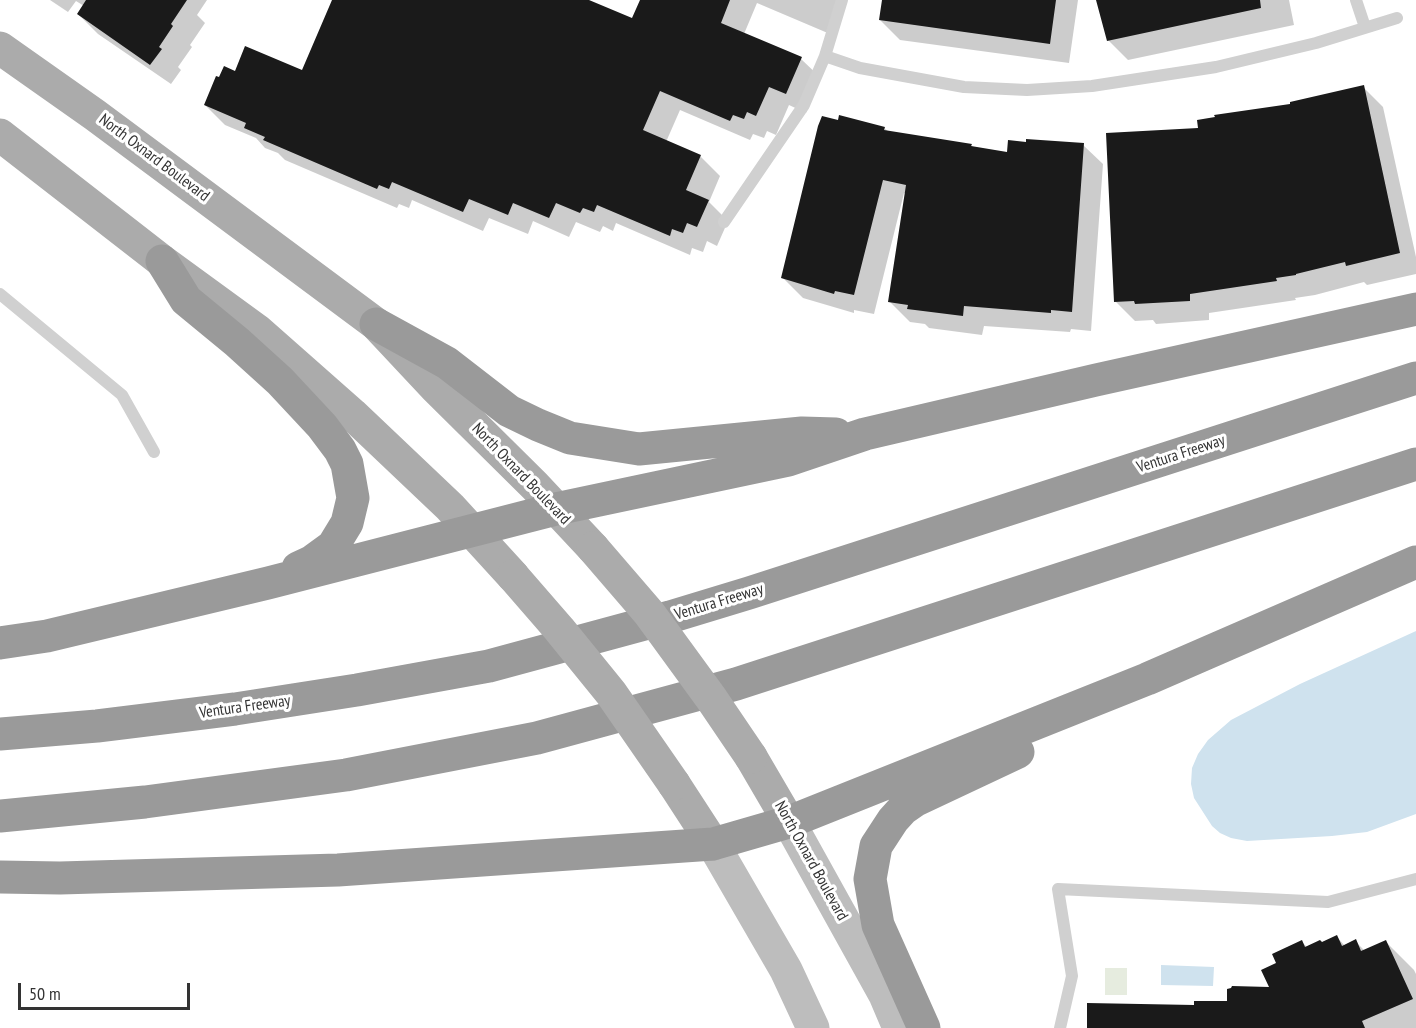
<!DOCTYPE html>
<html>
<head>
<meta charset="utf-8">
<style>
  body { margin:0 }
  #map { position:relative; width:1416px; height:1028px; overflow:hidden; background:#fff; font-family:"PT Sans Narrow",sans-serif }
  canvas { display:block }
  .scale { position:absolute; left:18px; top:983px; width:172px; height:27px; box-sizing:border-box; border:3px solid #333; border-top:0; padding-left:8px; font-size:18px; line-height:21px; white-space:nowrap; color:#333; -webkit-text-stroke:4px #fff; paint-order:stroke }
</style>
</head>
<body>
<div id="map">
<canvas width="1416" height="1028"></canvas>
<div class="scale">50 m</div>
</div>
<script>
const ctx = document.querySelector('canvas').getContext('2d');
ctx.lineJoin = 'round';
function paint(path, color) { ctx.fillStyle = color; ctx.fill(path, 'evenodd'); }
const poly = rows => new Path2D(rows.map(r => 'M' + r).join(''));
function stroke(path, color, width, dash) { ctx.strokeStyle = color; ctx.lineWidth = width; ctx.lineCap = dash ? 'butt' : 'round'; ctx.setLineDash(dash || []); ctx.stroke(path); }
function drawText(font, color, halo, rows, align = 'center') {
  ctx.font = font + ' "PT Sans Narrow",sans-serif'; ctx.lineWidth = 6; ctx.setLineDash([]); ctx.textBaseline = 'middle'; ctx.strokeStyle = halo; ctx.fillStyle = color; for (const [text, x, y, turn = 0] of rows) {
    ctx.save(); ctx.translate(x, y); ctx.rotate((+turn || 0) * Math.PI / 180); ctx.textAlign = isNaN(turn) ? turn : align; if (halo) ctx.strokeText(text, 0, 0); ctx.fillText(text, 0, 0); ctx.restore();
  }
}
const green = poly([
  [1105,968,1127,968,1127,995,1105,995]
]);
const water = poly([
  [1416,631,1416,814,1367,832,1332,836,1247,841,1231,838,1220,833,1212,826,1194,798,1191,784,1192,768,1198,754,1208,740,1231,720,1300,684],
  [1161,965,1214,967,1213,986,1161,985]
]);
const shadow = poly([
  [50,0,207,0,197,15,205,23,190,45,192,47,178,67,181,70,171,84,98,34,78,14,84,6,76,1,68,12],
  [333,0,585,0,633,20,642,0,844,0,830,34,757,3,744,34,801,59,821,78,806,113,789,105,776,135,767,131,764,138,753,134,750,140,680,110,666,142,700,156,720,176,709,202,728,221,717,246,707,241,703,252,692,248,690,255,616,223,613,231,603,226,600,232,576,222,569,237,533,221,528,234,489,218,483,231,412,200,409,208,399,204,397,208,285,160,278,153,265,148,256,138,225,125,205,105,236,73,302,72],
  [883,0,1078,0,1069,63,900,40,880,20],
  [1098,0,1289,0,1294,25,1128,60,1108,40],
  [1363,87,1383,107,1416,257,1416,274,1367,285,1364,282,1315,295,1295,298,1296,300,1209,313,1209,320,1156,324,1153,320,1135,321,1115,301,1200,129],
  [884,128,889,132,971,145,974,148,1009,153,1083,145,1103,164,1091,331,1071,329,1070,332,984,326,982,335,929,328,925,324,910,322,890,302,906,194,904,193,874,314,854,310,854,313,803,298,783,278],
  [1337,937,1345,946,1355,941,1365,951,1386,942,1414,970,1416,974,1416,1028,1087,1028,1195,1007,1228,1003,1271,988,1278,963,1302,942,1307,947]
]);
const building = poly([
  [86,0,187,0,171,24,173,26,159,47,162,49,150,65,77,14],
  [332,0,589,0,632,18,640,0,730,0,721,23,802,57,786,94,769,87,756,116,747,112,744,119,733,115,730,121,660,91,643,130,701,155,686,190,709,200,697,227,687,223,683,233,672,229,670,236,597,205,594,212,583,208,580,213,556,203,549,218,513,203,508,215,469,199,463,212,392,182,389,189,379,185,377,189,263,140,265,137,244,128,246,123,204,105,216,76,219,77,224,66,235,71,245,46,302,70],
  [882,0,1056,0,1050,44,879,20],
  [1096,0,1260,0,1261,8,1107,41],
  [1364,85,1400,253,1346,266,1345,262,1296,274,1296,275,1276,278,1277,281,1190,294,1190,301,1135,304,1134,301,1114,302,1106,133,1198,128,1197,120,1215,117,1214,115,1290,104,1290,102],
  [839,115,885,127,884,130,972,144,971,146,1007,152,1008,140,1026,142,1026,139,1084,143,1072,312,1051,310,1051,313,964,306,963,316,907,309,908,305,888,302,906,185,883,180,854,295,835,291,834,294,781,278,818,126,822,116,838,120],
  [1337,935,1342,946,1356,939,1361,951,1386,940,1413,999,1362,1021,1365,1028,1087,1028,1087,1003,1194,1005,1194,1001,1227,1001,1227,989,1231,988,1232,986,1269,987,1261,970,1276,963,1272,954,1302,940,1305,947,1320,940,1322,942]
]);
const lane = poly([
  [1356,0,1365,27],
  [825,56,860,68,964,87,1027,90,1092,86,1216,67,1316,43,1397,18],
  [724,222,804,105,825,56,842,0],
  [0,294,122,395,154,452],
  [1060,1028,1072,976,1058,889,1328,902,1416,879]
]);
const secondary = poly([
  [789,822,885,995,899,1028],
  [713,844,786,970,813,1028]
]);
const primary = poly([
  [0,48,95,115,376,324,435,387,535,486,593,548],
  [0,135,162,261,258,331,352,414,450,507,513,576],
  [751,757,789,822],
  [674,784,713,844]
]);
const highway = poly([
  [162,261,186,300,237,342,280,381,322,426,340,450,347,464,353,498,347,523,333,546,311,562,298,568],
  [376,324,447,363,509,411,538,425,570,438,639,449,802,433,836,434],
  [0,643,47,636,268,583,556,509,788,460,865,434,1096,380,1416,309],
  [0,734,97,726,235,709,357,690,489,666,670,617,749,593,1416,378],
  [0,816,145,802,346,775,537,738,736,684,1416,464],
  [0,877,60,878,338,870,713,844,789,822,1147,679,1416,562],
  [924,1028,878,925,870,879,876,846,893,820,903,809,916,800,1018,752]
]);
const primaryBridge = poly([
  [593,548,649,613,711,698,751,757],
  [513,576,559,629,611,693,674,784]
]);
const streetNames = [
  ["North Oxnard Boulevard",154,158,37],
  ["Ventura Freeway",1181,454,-18],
  ["North Oxnard Boulevard",521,474,46],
  ["Ventura Freeway",719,602,-17],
  ["Ventura Freeway",245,707,-8],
  ["North Oxnard Boulevard",811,861,61]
];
paint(green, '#e6ecdf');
paint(water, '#cfe2ee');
paint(shadow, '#0003');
paint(building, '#1a1a1a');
stroke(lane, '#d0d0d0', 12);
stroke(secondary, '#bdbdbd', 33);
stroke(primary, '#ababab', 33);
stroke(highway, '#9a9a9a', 33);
stroke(primaryBridge, '#ababab', 33);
drawText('16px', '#333', '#fff', streetNames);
</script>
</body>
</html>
